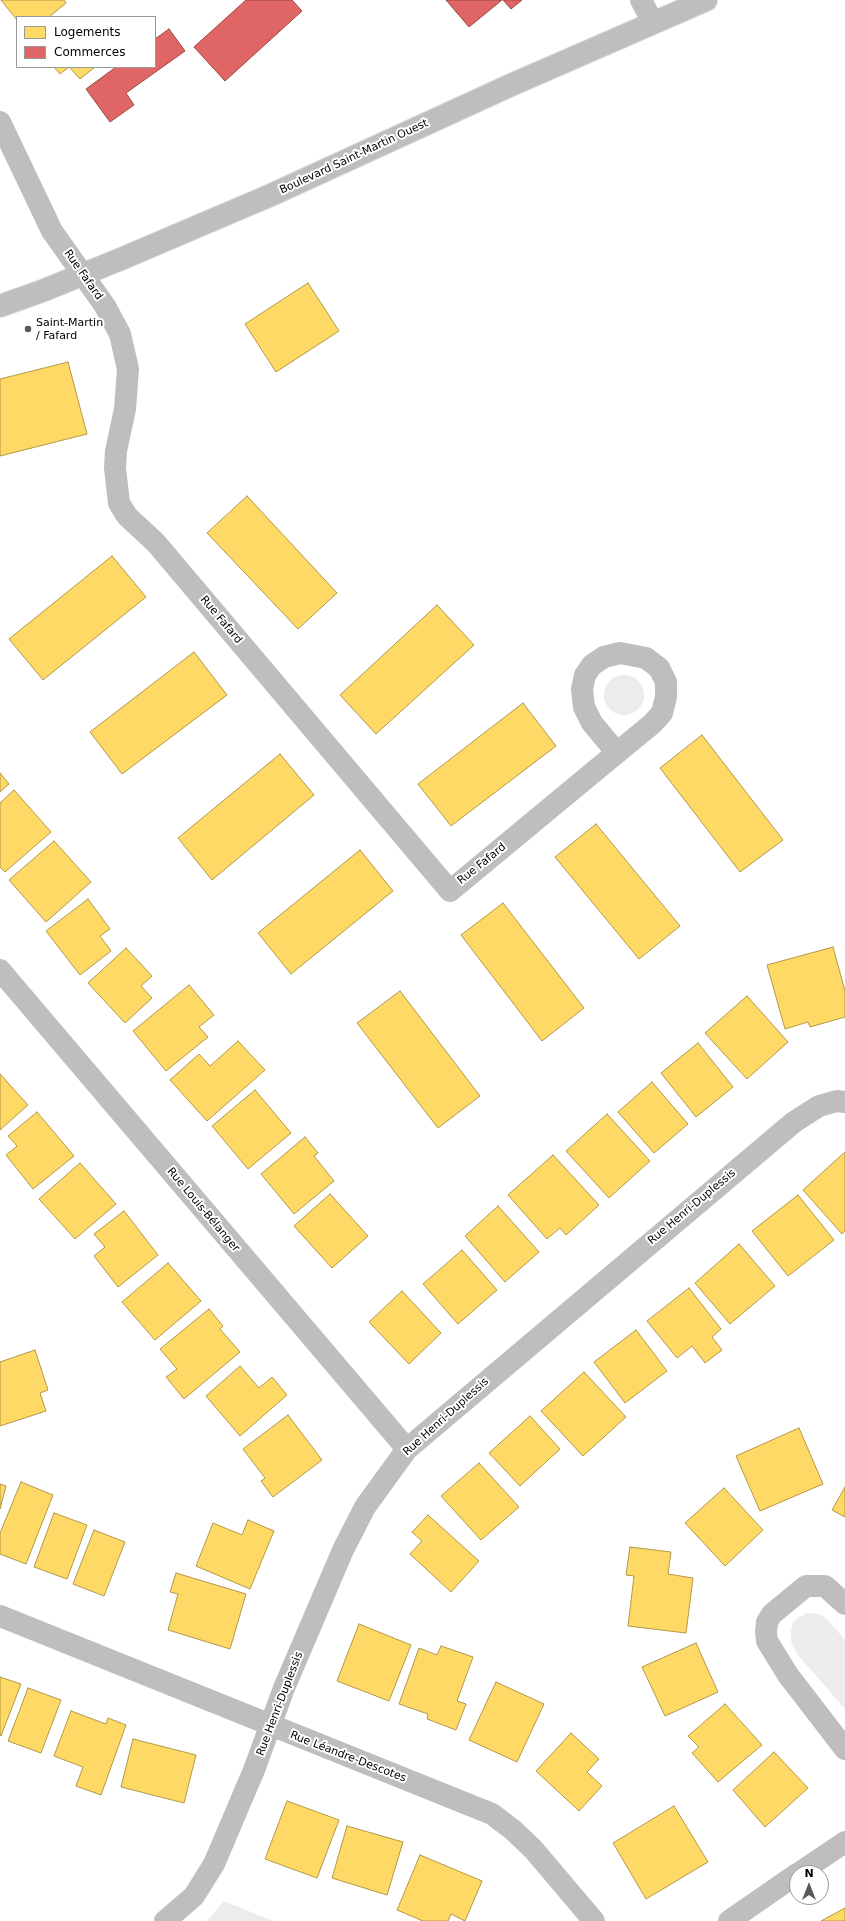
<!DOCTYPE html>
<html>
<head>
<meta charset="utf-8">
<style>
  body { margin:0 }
  #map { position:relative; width:845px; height:1921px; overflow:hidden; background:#fff; font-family:"DejaVu Sans",sans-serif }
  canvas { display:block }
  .legend { position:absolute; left:16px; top:16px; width:140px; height:52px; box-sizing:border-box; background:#fff; border:1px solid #999; margin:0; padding:5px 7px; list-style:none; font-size:12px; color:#000 }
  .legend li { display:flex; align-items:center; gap:8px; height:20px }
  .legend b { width:20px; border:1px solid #999 }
  .north { position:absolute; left:789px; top:1865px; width:40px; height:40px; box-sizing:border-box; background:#fff; border:1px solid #999; border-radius:50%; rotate:0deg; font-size:11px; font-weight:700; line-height:16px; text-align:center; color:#000 }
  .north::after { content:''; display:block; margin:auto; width:14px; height:18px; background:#595959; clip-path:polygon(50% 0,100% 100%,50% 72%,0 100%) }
</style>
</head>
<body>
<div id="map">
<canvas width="845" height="1921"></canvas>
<ul class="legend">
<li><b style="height:11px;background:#ffd966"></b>Logements</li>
<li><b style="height:11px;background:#e06666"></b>Commerces</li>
</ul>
<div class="north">N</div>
</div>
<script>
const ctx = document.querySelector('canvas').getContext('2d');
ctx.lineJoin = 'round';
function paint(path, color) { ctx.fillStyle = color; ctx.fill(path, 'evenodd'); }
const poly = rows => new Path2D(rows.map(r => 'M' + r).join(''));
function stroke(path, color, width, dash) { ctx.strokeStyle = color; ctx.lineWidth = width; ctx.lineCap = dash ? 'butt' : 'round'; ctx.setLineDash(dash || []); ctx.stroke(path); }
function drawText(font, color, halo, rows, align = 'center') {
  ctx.font = font + ' "DejaVu Sans",sans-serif'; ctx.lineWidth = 4; ctx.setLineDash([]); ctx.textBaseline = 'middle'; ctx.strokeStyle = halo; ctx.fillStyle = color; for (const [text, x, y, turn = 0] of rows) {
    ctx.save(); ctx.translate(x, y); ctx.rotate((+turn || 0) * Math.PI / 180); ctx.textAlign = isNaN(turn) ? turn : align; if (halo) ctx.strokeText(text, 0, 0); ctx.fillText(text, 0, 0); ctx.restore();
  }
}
const green = poly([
  '604 695a20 20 0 1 1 40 0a20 20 0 1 1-40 0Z',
  [807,1613,819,1614,828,1620,845,1640,845,1709,797,1654,791,1641,791,1631,793,1622,799,1617],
  [224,1901,273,1921,207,1921]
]);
const homes = poly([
  [1,0,64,0,66,3,49,17,17,17,17,20,1,0],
  [54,67,69,67,60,74,54,67],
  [69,67,95,67,80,79,69,67],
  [308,283,339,331,276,372,245,324,308,283],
  [68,362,87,434,0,456,0,379,68,362],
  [247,496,337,593,298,629,207,533,247,496],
  [112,556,146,597,43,680,9,639,112,556],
  [437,605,474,645,376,734,340,695,437,605],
  [194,652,227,695,122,774,90,732,194,652],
  [523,703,556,746,451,826,418,784,523,703],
  [702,735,783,840,740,872,660,768,702,735],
  [280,754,314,795,212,880,178,838,280,754],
  [0,773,9,784,0,792,0,773],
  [14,790,51,832,5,872,0,867,0,803,14,790],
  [596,824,680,926,639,959,555,857,596,824],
  [54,841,91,882,46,922,9,880,54,841],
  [360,850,393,891,291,974,258,933,360,850],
  [88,899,110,929,100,936,111,951,80,975,46,931,88,899],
  [503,903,584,1008,542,1041,461,935,503,903],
  [833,947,845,991,845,1017,810,1027,808,1022,785,1029,767,965,833,947],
  [126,948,152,976,141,986,152,998,125,1023,88,983,126,948],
  [189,985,214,1015,199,1027,208,1037,166,1071,133,1031,189,985],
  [400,991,480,1096,438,1128,357,1023,400,991],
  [747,996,788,1042,747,1079,705,1033,747,996],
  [238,1041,265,1070,207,1121,170,1080,199,1054,210,1066,238,1041],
  [698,1043,733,1087,696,1117,661,1073,698,1043],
  [0,1074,28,1105,0,1130,0,1074],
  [652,1082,688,1124,654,1153,618,1112,652,1082],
  [255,1090,291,1133,248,1169,212,1126,255,1090],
  [37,1112,74,1156,33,1189,6,1155,17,1146,8,1136,37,1112],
  [607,1114,650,1161,609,1198,566,1151,607,1114],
  [305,1137,318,1153,314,1156,334,1181,294,1214,261,1174,305,1137],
  [845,1152,845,1231,842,1234,803,1190,845,1152],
  [553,1155,599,1205,566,1235,560,1228,547,1239,508,1195,553,1155],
  [80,1163,116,1204,75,1239,39,1199,80,1163],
  [330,1194,368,1236,332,1268,294,1226,330,1194],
  [798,1195,834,1240,788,1276,752,1231,798,1195],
  [498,1206,539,1252,505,1282,465,1236,498,1206],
  [124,1211,158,1255,118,1287,94,1256,105,1247,94,1234,124,1211],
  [739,1244,775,1286,730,1324,695,1283,739,1244],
  [462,1250,497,1290,458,1324,423,1284,462,1250],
  [168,1263,201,1301,155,1340,122,1302,168,1263],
  [689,1288,721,1329,712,1337,722,1350,705,1363,692,1346,677,1358,647,1321,689,1288],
  [402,1291,441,1333,409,1364,369,1322,402,1291],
  [209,1309,223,1326,220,1329,240,1352,184,1399,166,1377,177,1369,160,1349,209,1309],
  [636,1330,667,1371,625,1403,594,1362,636,1330],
  [35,1350,48,1390,40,1393,46,1411,0,1426,0,1362,35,1350],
  [240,1366,259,1388,272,1377,287,1395,240,1436,206,1396,240,1366],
  [584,1372,626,1417,583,1456,541,1411,584,1372],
  [288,1415,322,1460,273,1497,261,1481,265,1478,243,1449,288,1415],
  [530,1416,560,1449,520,1486,489,1453,530,1416],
  [799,1428,823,1484,760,1511,736,1456,799,1428],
  [479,1463,519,1507,481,1540,441,1496,479,1463],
  [21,1482,53,1495,26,1564,0,1554,0,1533,21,1482],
  [0,1484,6,1486,0,1509,0,1484],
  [845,1487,845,1517,832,1510,845,1487],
  [724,1488,763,1530,725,1566,685,1523,724,1488],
  [54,1513,87,1525,67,1579,34,1567,54,1513],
  [428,1515,479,1561,451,1592,410,1554,422,1541,412,1532,428,1515],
  [248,1520,274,1531,250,1589,196,1566,213,1523,242,1535,248,1520],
  [94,1530,125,1542,104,1596,73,1584,94,1530],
  [630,1547,671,1552,668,1574,693,1578,686,1633,628,1626,634,1576,626,1575,630,1547],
  [176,1573,246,1594,230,1649,168,1630,178,1594,170,1592,176,1573],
  [359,1624,411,1645,389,1701,337,1681,359,1624],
  [696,1643,718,1692,665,1716,642,1667,696,1643],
  [441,1646,473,1657,457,1701,466,1704,456,1730,427,1719,428,1714,399,1704,419,1648,437,1655,441,1646],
  [0,1677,21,1684,1,1736,0,1735,0,1677],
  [496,1682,544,1704,517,1762,469,1740,496,1682],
  [28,1688,61,1700,41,1753,8,1741,28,1688],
  [725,1704,762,1745,718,1782,692,1753,699,1747,688,1736,725,1704],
  [71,1711,106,1724,108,1718,126,1725,101,1795,76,1786,83,1767,54,1756,71,1711],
  [571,1733,599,1759,587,1772,602,1786,579,1811,536,1771,571,1733],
  [133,1739,196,1755,184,1803,121,1787,133,1739],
  [774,1752,808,1788,765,1827,733,1790,774,1752],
  [287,1801,339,1820,317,1878,265,1859,287,1801],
  [674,1806,708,1862,646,1899,613,1843,674,1806],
  [347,1826,403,1842,387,1895,332,1878,347,1826],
  [420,1855,482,1881,465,1921,451,1914,448,1921,423,1921,397,1910,420,1855],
  [845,1908,845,1921,821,1921,845,1908]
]);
const shops = poly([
  [246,0,292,0,302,11,225,81,194,47,246,0],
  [446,0,502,0,469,27,446,0],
  [503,0,522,0,511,9,503,0],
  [169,29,185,51,126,93,134,105,110,122,86,89,116,67,155,67,155,39,169,29]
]);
const minor = poly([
  [641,0,653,23],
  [0,122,52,231,105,306,120,334,128,369,125,409,116,451,115,468,119,503,127,516,156,543,450,891,602,765,652,724,662,713,666,697,666,682,659,668,646,658,620,653,604,657,592,665,585,675,582,689,584,707,592,723,617,753],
  [0,970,407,1449],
  [845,1604,825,1586,806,1586,772,1614,767,1622,766,1632,767,1641,788,1675,845,1749],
  [0,1616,492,1814,513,1830,533,1849,594,1921],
  [799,1873,845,1842],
  [165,1921,194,1896,214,1864,254,1770,284,1688,343,1550,365,1507,407,1449,794,1122,819,1106,837,1101,845,1102],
  [729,1921,797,1874]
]);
const major = poly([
  [0,306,42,291,121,259,271,195,511,85,706,0]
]);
const markers = [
  [28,329,4,"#595959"]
];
const streetNames = [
  ["Boulevard Saint-Martin Ouest",354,157,-25],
  ["Rue Fafard",83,275,55],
  ["Rue Fafard",221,620,50],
  ["Rue Fafard",482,864,-39],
  ["Rue Henri-Duplessis",692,1207,-40],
  ["Rue Louis-Bélanger",203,1210,50],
  ["Rue Henri-Duplessis",446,1417,-42],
  ["Rue Henri-Duplessis",280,1704,-69],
  ["Rue Léandre-Descotes",348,1757,21]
];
const poiNames = [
  ["Saint-Martin",36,323],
  ["/ Fafard",36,336]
];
paint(green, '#ececec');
paint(homes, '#ffd966');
stroke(homes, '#b29847', 1);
paint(shops, '#e06666');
stroke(shops, '#9d4747', 1);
stroke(major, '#dbdbdb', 24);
stroke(minor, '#bebebe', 22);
stroke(major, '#bebebe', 22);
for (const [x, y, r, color] of markers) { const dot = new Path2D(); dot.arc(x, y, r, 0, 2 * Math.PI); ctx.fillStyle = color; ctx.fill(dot); stroke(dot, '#fff', 1.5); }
drawText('11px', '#000', '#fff', streetNames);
drawText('11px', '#000', '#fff', poiNames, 'left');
</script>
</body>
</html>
